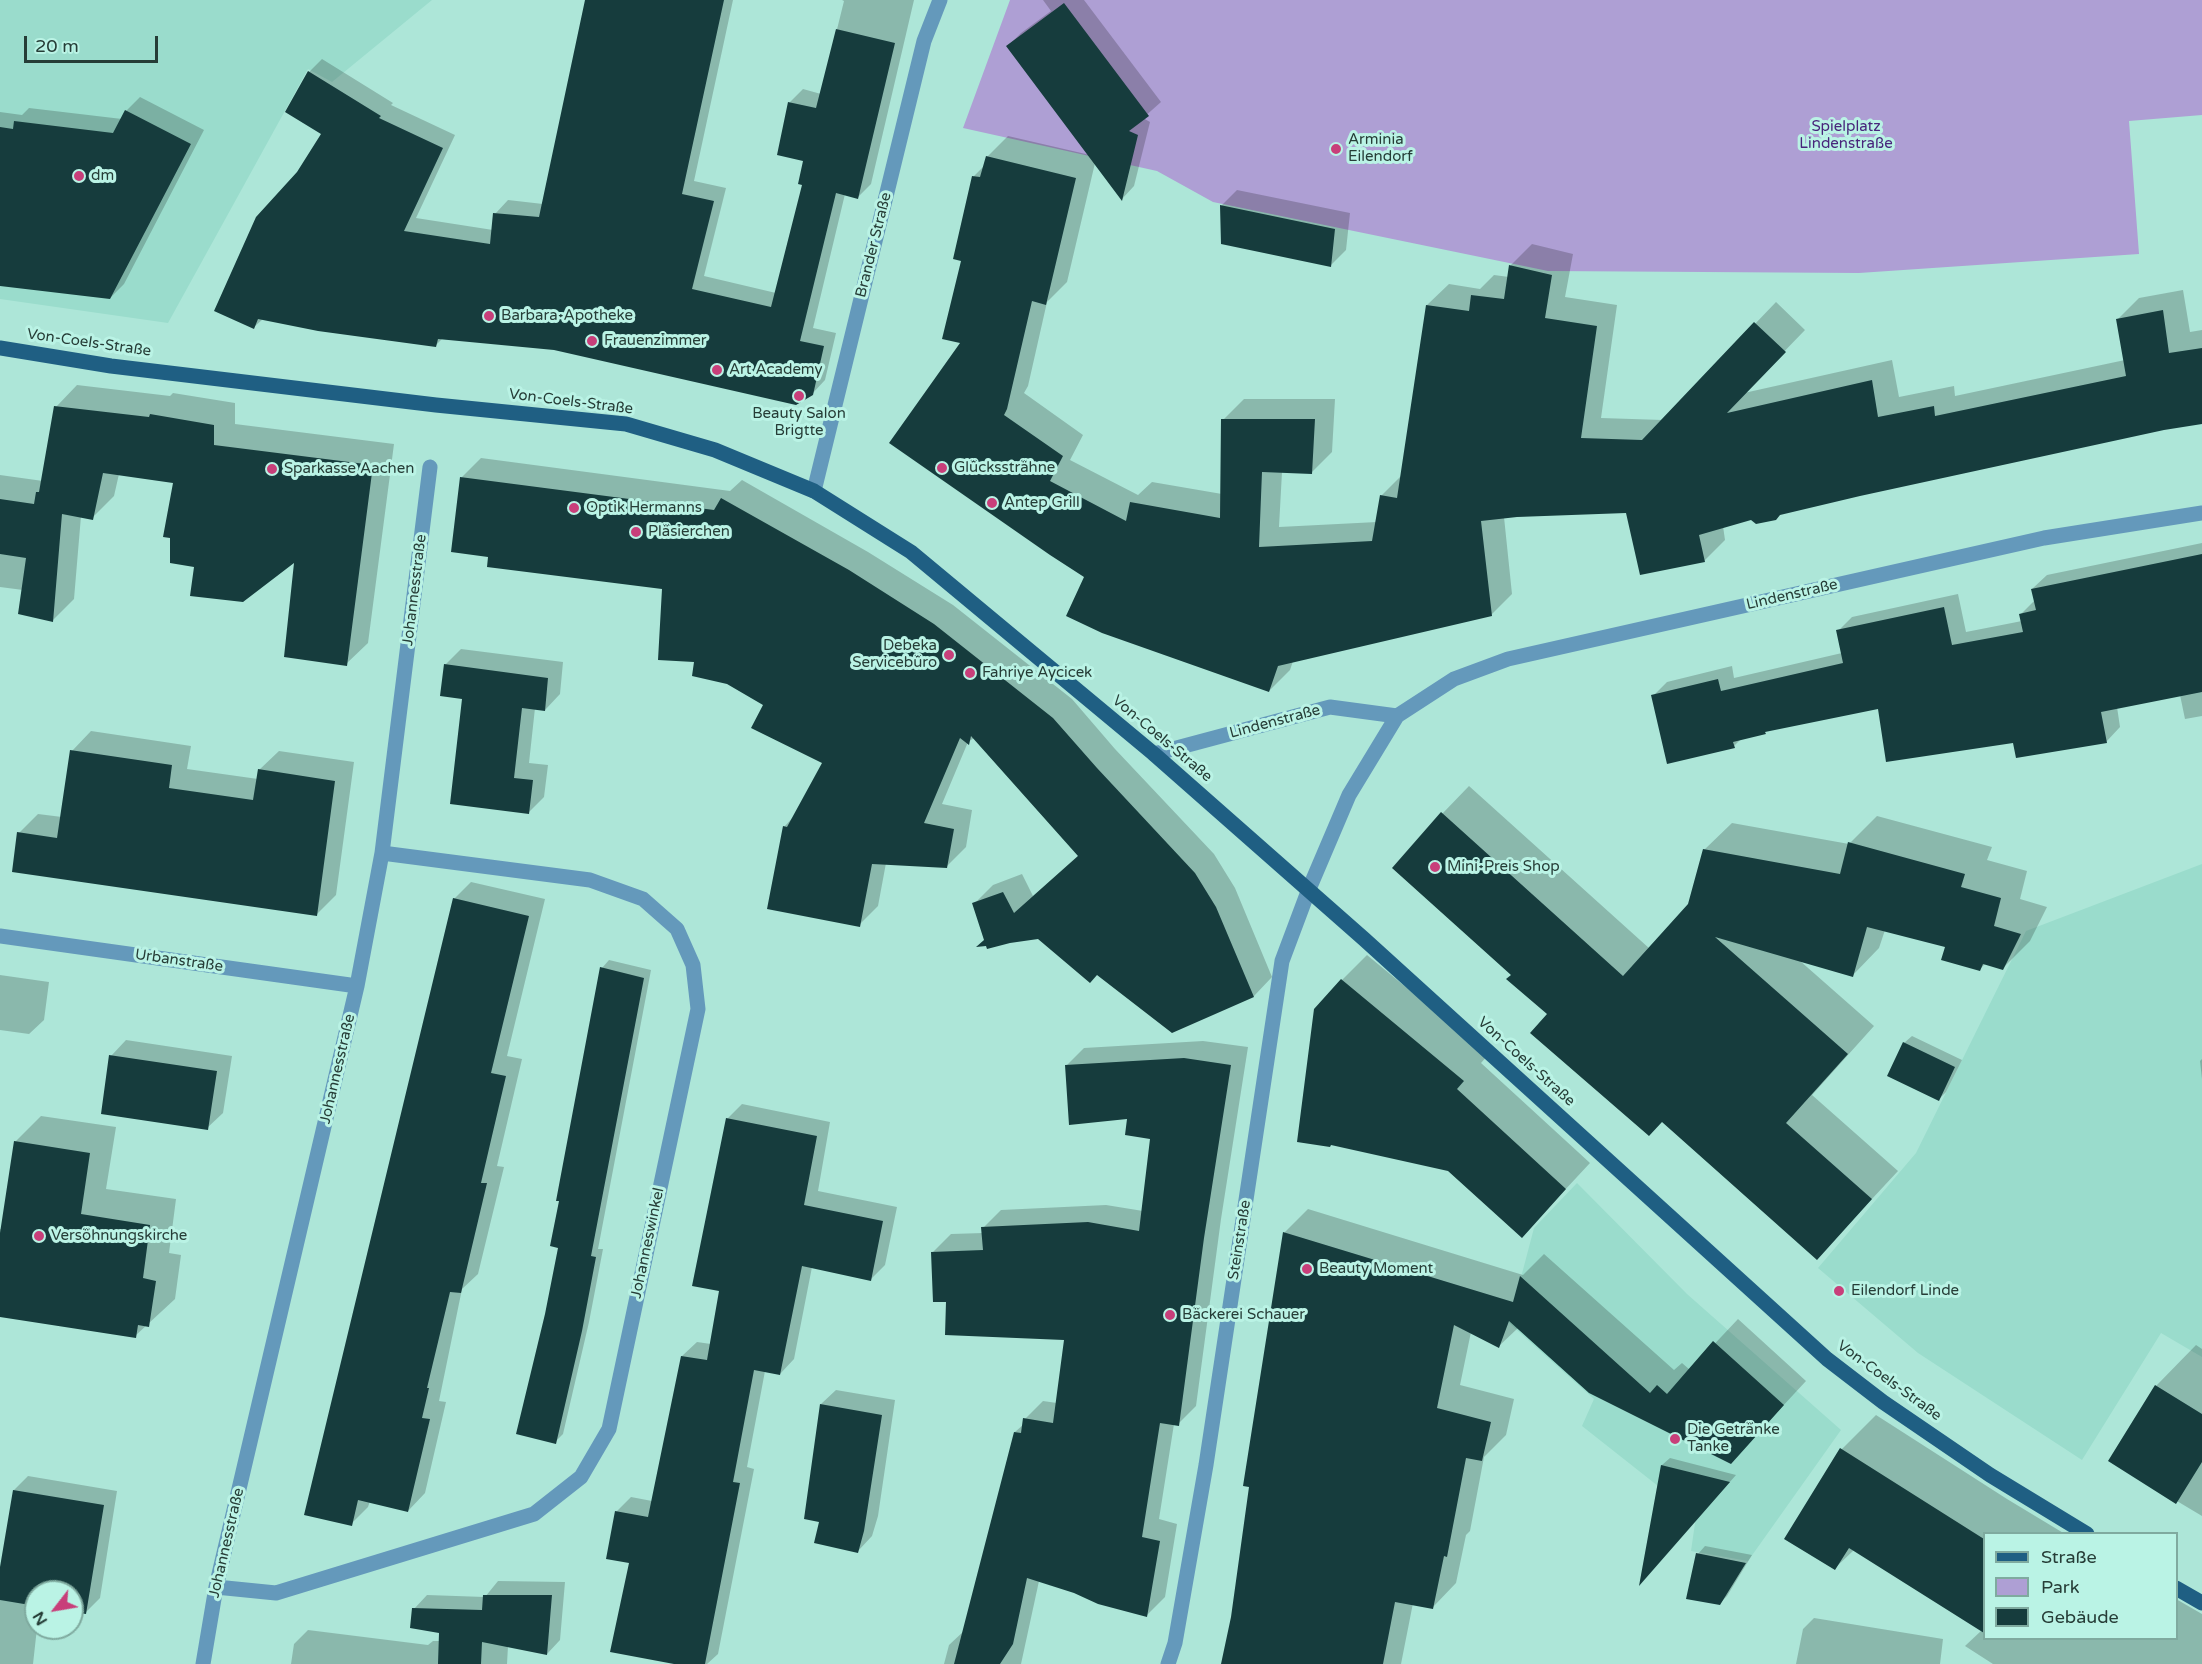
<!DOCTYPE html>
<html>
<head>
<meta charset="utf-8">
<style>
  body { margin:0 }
  #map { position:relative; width:2202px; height:1664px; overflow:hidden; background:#ade6d8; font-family:"Varela Round",sans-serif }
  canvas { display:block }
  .legend { position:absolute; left:1983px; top:1532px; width:195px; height:108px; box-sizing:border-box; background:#baf3e5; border:2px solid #7faa9f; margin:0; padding:8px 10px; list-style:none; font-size:18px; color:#263d37 }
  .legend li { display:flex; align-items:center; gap:12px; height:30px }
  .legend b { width:30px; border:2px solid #7faa9f }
  .north { position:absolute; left:24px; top:1580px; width:60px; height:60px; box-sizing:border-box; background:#baf3e5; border:2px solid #7faa9f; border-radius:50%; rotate:239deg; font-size:16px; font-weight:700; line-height:24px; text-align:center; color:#263d37 }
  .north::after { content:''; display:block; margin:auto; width:21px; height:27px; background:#c83f7a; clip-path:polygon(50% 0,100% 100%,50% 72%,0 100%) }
  .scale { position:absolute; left:24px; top:36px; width:134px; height:27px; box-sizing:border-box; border:3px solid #263d37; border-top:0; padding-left:8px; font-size:18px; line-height:21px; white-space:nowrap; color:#263d37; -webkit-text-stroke:4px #baf3e5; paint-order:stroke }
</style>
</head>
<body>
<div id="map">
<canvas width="2202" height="1664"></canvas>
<ul class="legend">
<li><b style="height:8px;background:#1f5f83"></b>Straße</li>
<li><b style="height:16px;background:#ae9fd4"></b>Park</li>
<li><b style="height:16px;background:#163c3d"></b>Gebäude</li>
</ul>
<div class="north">N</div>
<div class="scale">20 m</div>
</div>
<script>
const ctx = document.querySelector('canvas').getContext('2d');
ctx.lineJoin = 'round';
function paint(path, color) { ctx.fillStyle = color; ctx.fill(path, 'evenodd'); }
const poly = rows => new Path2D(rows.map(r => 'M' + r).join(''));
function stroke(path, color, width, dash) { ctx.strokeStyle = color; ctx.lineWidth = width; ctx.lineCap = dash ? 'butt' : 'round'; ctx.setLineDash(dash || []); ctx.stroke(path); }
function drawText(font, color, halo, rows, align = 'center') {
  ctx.font = font + ' "Varela Round",sans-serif'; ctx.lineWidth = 6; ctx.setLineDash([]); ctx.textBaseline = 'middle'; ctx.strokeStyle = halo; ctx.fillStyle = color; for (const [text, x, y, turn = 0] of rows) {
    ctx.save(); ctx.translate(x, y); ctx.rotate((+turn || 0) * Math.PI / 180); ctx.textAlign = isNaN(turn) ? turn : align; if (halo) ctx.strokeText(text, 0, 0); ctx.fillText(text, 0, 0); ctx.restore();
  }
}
const built = poly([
  [0,0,432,0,332,82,308,69,168,323,0,299],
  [2202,864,2202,1357,2161,1333,2082,1460,1918,1353,1818,1268,1916,1153,2026,931],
  [1577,1183,1687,1294,1841,1430,1748,1561,1691,1551,1696,1516,1582,1426,1594,1399,1509,1323,1534,1228]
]);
const green = poly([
  [1010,0,2202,0,2202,115,2129,121,2139,254,1859,273,1548,271,1213,202,1157,171,963,128]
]);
const shadow = poly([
  [587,0,733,0,694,181,726,188,704,276,776,293,803,184,805,160,790,102,803,89,821,94,844,1,842,0,914,0,871,184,858,197,845,194,813,328,836,333,825,380,812,394,554,349,443,338,435,346,263,319,254,327,323,134,309,72,322,59,393,103,391,105,455,135,416,218,493,230,495,214,508,200,543,204],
  [1043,0,1084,0,1161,102,1143,118,1150,122,1134,186,1122,199,1095,163,1067,282,1047,302,1028,386,1024,393,1083,435,1070,460,1138,495,1152,482,1222,494,1223,420,1244,399,1335,399,1332,452,1311,473,1282,472,1279,527,1377,522,1381,496,1402,475,1427,305,1449,284,1480,289,1494,275,1509,277,1511,265,1532,244,1573,254,1565,297,1617,305,1601,418,1663,420,1776,302,1805,330,1744,393,1892,360,1899,397,1954,386,1955,396,2125,360,2118,319,2139,298,2183,290,2190,332,2202,330,2202,423,2163,429,1751,519,1723,526,1725,540,1704,561,1628,512,1504,517,1512,594,1491,615,1293,661,1290,670,1269,691,1086,576,962,342,963,260,974,176,985,165,987,157,1008,136,1090,155,1008,46,1021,33,1051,11],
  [140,97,204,130,124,284,110,298,0,284,0,112,22,115,29,108,122,119,126,111],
  [1237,190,1350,213,1346,250,1330,266,1221,206],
  [77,385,170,396,173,393,235,403,235,424,394,444,368,643,346,664,296,560,196,566,175,482,119,474,114,496,92,518,81,516,74,599,52,621,23,590,0,587,0,475,43,481,56,407],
  [481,458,730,491,742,480,868,552,953,605,1072,699,1115,749,1214,854,1235,888,1272,977,1254,996,1097,974,1038,938,986,939,974,904,993,885,1022,874,1033,896,1079,855,974,738,968,742,942,804,972,810,966,847,947,866,886,863,878,906,859,925,784,827,795,815,825,763,765,704,696,660,664,588,490,556,452,551,462,477],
  [2202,543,2202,716,2185,719,2180,695,2117,707,2120,727,2106,742,2014,741,1879,707,1768,730,1765,732,1742,738,1734,746,1653,696,1667,682,1732,666,1734,678,1842,653,1838,631,1852,617,1958,594,1966,632,2022,621,2021,614,2035,600,2032,589,2047,575],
  [461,649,563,662,560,694,545,710,535,708,529,763,548,765,544,797,529,812,445,665],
  [91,731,191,746,187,769,258,779,259,770,279,751,354,762,336,895,316,915,19,833,38,814,62,817,72,751],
  [1469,786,1650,949,1690,905,1704,850,1732,823,1849,844,1877,816,1992,847,1987,860,2027,871,2020,899,2047,907,2030,941,2003,968,1986,963,1980,969,1947,946,1885,930,1879,948,1852,976,1799,960,1874,1026,1812,1095,1898,1171,1817,1258,1549,1014,1513,974,1442,814],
  [471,882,545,899,507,1056,522,1059,497,1166,504,1167,478,1274,462,1289,439,1401,446,1402,425,1493,408,1511,370,1501,368,1507,351,1524,454,899],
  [1367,955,1488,1055,1481,1063,1590,1163,1522,1236,1342,980],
  [609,960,651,970,598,1249,603,1249,589,1322,563,1434,555,1442,546,1315,559,1247,602,968],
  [0,975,49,982,44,1020,29,1034,0,1030],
  [1912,1036,1962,1060,1946,1092,1939,1099,1904,1043],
  [126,1040,232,1056,223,1113,207,1128,111,1056],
  [1203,1041,1248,1047,1221,1219,1196,1406,1178,1424,1174,1424,1159,1519,1177,1524,1165,1597,1147,1615,1039,1581,1021,1664,944,1664,949,1645,965,1630,1015,1432,1024,1424,1025,1419,1043,1401,1057,1403,1066,1339,947,1301,933,1252,951,1234,983,1233,983,1228,1001,1210,1106,1205,1143,1211,1152,1138,1066,1066,1084,1048],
  [2202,1059,2202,1079,2200,1061],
  [742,1104,830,1122,818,1191,897,1207,885,1265,871,1279,812,1267,794,1359,780,1374,765,1371,747,1467,754,1469,718,1654,707,1664,682,1664,630,1562,616,1512,631,1497,652,1501,682,1356,697,1342,711,1344,721,1289,727,1119],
  [41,1116,116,1127,106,1189,176,1199,169,1253,181,1255,175,1299,135,1336,0,1315,0,1229,2,1229,15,1142],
  [1308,1209,1523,1275,1544,1254,1674,1370,1682,1363,1690,1370,1738,1319,1806,1381,1730,1463,1518,1328,1499,1346,1471,1332,1460,1385,1514,1399,1506,1435,1484,1457,1470,1531,1466,1535,1456,1583,1433,1607,1413,1603,1401,1664,1222,1664,1233,1617,1251,1486,1244,1485,1285,1232],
  [2196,1345,2202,1349,2202,1516,2110,1461,2156,1386],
  [836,1390,895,1400,878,1516,872,1536,858,1551,821,1521,821,1404],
  [1876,1415,2007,1499,2065,1534,1984,1534,1984,1638,2176,1638,2176,1599,2202,1614,2202,1664,1993,1664,1965,1646,1982,1630,1854,1550,1835,1568,1786,1538,1842,1449],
  [1670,1458,1736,1475,1646,1577,1662,1465],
  [28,1476,117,1491,100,1598,86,1612,72,1610,72,1592,36,1592,36,1604,33,1604,36,1607,37,1628,33,1664,0,1664,0,1572,14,1490],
  [1705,1546,1752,1555,1727,1596,1719,1604,1698,1554],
  [498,1581,565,1582,560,1640,547,1654,508,1646,507,1664,291,1664,294,1644,308,1630,428,1645,433,1641,440,1641,441,1632,414,1609,427,1595,485,1597],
  [1814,1618,1943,1639,1940,1664,1796,1664,1803,1629]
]);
const building = poly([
  [585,0,724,0,682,194,714,201,692,289,771,307,802,185,798,184,803,161,777,155,788,102,816,108,836,29,895,43,858,199,836,193,800,341,824,346,813,395,796,405,554,350,438,339,436,347,318,331,258,319,254,329,214,311,256,217,297,172,321,134,285,112,308,71,381,116,379,118,443,148,404,231,490,244,493,213,539,217],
  [1064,3,1149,116,1129,131,1138,135,1122,201,1006,46],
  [125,110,191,144,110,299,0,286,0,127,13,129,14,121,113,133],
  [986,156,1076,178,1046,305,1032,301,1007,409,1004,415,1063,456,1050,481,1126,521,1130,502,1220,518,1221,419,1315,419,1312,474,1262,472,1259,547,1372,541,1380,495,1397,498,1426,305,1469,311,1471,295,1504,299,1509,265,1552,275,1545,318,1597,326,1581,438,1642,440,1754,322,1786,352,1727,413,1872,380,1878,417,1934,406,1935,416,2126,376,2116,319,2163,310,2169,353,2202,348,2202,424,2164,430,1860,496,1780,515,1776,520,1756,524,1751,520,1699,535,1705,562,1640,575,1626,513,1517,517,1481,521,1492,616,1278,666,1269,692,1102,633,1066,616,1084,577,1050,555,889,443,960,343,942,339,961,261,953,259,972,176,980,177],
  [1220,205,1335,229,1331,267,1221,244],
  [54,406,149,417,150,414,214,425,214,445,373,465,347,666,284,657,294,563,243,602,190,596,194,567,170,563,170,538,163,537,173,483,103,473,93,520,62,514,53,622,18,614,26,558,0,554,0,499,34,504,36,492,39,492],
  [460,477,714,510,721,498,849,570,934,624,1053,718,1097,768,1195,873,1216,907,1254,997,1172,1033,1097,975,1090,983,1038,939,1010,943,987,949,986,946,976,947,984,940,972,903,1003,892,1014,913,1078,856,971,736,969,745,960,738,924,823,954,829,947,868,872,864,860,927,767,909,783,826,787,827,822,763,751,728,763,705,727,684,692,676,694,662,658,660,662,589,487,567,488,557,451,552],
  [2202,554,2202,692,2101,712,2107,743,2016,758,2013,743,1886,762,1878,709,1765,732,1766,734,1733,742,1735,748,1667,764,1651,695,1718,679,1721,691,1843,663,1836,630,1944,607,1952,645,2023,632,2019,614,2036,610,2031,589],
  [444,664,548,678,545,711,522,708,514,778,533,780,529,814,450,804,462,699,440,696],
  [70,750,172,765,169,788,253,800,258,769,335,781,317,916,12,872,17,832,57,838],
  [1441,812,1623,976,1688,904,1703,849,1840,874,1848,842,1965,874,1961,887,2001,898,1994,926,2021,934,2003,970,1983,964,1980,971,1941,960,1945,947,1867,927,1853,977,1715,937,1848,1054,1786,1123,1872,1199,1817,1260,1662,1122,1649,1136,1530,1033,1547,1014,1506,979,1511,975,1392,868],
  [453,898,529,916,491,1073,506,1076,481,1183,487,1183,461,1293,450,1292,427,1388,429,1388,422,1418,430,1419,408,1512,358,1500,352,1526,304,1515],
  [600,967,644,978,591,1256,596,1257,582,1331,556,1444,516,1434,545,1314,558,1248,550,1246,559,1201,556,1201],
  [1341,979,1464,1081,1457,1089,1566,1189,1522,1238,1448,1171,1331,1145,1330,1147,1297,1142,1314,1009],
  [1903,1042,1955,1067,1939,1101,1887,1076],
  [109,1055,217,1071,208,1130,101,1114],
  [1184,1058,1231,1065,1204,1238,1179,1426,1160,1423,1142,1537,1160,1541,1147,1617,1098,1604,1074,1593,1027,1578,1013,1644,1000,1664,954,1664,1014,1432,1021,1433,1023,1418,1053,1423,1064,1340,945,1335,946,1302,933,1302,931,1252,983,1250,981,1227,1088,1222,1139,1231,1150,1139,1125,1135,1127,1119,1069,1125,1065,1065],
  [726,1118,817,1136,804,1205,883,1221,871,1281,802,1266,780,1375,754,1370,733,1482,740,1483,705,1664,674,1664,610,1652,629,1563,606,1559,615,1511,648,1517,681,1356,707,1360,719,1291,692,1286],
  [14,1141,90,1153,81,1214,150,1225,143,1278,156,1281,149,1327,138,1325,136,1338,0,1317,0,1233],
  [1283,1232,1513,1302,1520,1276,1650,1393,1657,1385,1667,1394,1713,1341,1784,1405,1731,1464,1589,1393,1509,1321,1499,1348,1454,1325,1437,1408,1491,1422,1482,1461,1466,1458,1447,1557,1444,1556,1433,1609,1395,1602,1383,1664,1221,1664,1231,1617,1249,1487,1243,1486],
  [2155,1385,2202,1414,2202,1462,2176,1504,2108,1461],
  [820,1404,882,1415,864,1531,858,1553,814,1543,819,1522,804,1519],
  [1840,1448,1984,1539,1984,1633,1849,1548,1835,1570,1784,1539],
  [1661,1465,1730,1482,1639,1586],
  [13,1490,104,1505,86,1614,72,1612,72,1592,36,1592,36,1606,0,1600,0,1567],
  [1696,1553,1746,1563,1720,1605,1686,1599],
  [483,1595,552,1595,547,1655,482,1642,481,1664,438,1664,439,1633,410,1628,412,1608,482,1610]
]);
const minor = poly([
  [814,491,924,41,940,0],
  [1154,754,1330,707,1397,716],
  [0,936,357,986],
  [216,1587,276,1593,534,1514,581,1477,609,1429,698,1009,693,965,677,929,643,899,590,880,382,853],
  [203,1664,216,1587,357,986,382,853,430,467],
  [1168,1664,1175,1643,1206,1465,1282,961,1309,889,1349,795,1397,716,1454,679,1508,659,2044,538,2202,513]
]);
const major = poly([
  [0,348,111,366,436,405,626,424,715,450,814,491,911,552,1154,754,1364,939,1827,1359,1883,1402,1990,1475,2087,1534],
  [2176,1588,2202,1603]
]);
const markers = [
  [1336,149,6,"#c83f7a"],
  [79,176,6,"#c83f7a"],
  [489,316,6,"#c83f7a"],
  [592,341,6,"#c83f7a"],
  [717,370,6,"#c83f7a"],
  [799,396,6,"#c83f7a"],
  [942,468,6,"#c83f7a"],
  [272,469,6,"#c83f7a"],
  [992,503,6,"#c83f7a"],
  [574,508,6,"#c83f7a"],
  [636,532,6,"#c83f7a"],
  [949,655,6,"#c83f7a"],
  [970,673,6,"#c83f7a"],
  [1435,867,6,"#c83f7a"],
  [39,1236,6,"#c83f7a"],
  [1307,1269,6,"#c83f7a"],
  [1839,1291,6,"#c83f7a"],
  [1170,1315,6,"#c83f7a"],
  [1675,1439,6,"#c83f7a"]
];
const parkNames = [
  ["Spielplatz",1846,127],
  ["Lindenstraße",1846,144]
];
const poiNames = [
  ["Arminia",1348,140],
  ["Eilendorf",1348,157],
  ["dm",91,176],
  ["Barbara-Apotheke",501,316],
  ["Frauenzimmer",604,341],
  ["Art Academy",729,370],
  ["Beauty Salon",799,414,"center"],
  ["Brigtte",799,431,"center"],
  ["Glückssträhne",954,468],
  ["Sparkasse Aachen",284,469],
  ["Antep Grill",1004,503],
  ["Optik Hermanns",586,508],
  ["Pläsierchen",648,532],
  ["Debeka",937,646,"right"],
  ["Servicebüro",937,663,"right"],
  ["Fahriye Aycicek",982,673],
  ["Mini-Preis Shop",1447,867],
  ["Versöhnungskirche",51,1236],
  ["Beauty Moment",1319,1269],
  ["Eilendorf Linde",1851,1291],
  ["Bäckerei Schauer",1182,1315],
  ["Die Getränke",1687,1430],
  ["Tanke",1687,1447]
];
const streetNames = [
  ["Brander Straße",874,245,-76],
  ["Von-Coels-Straße",89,343,8],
  ["Von-Coels-Straße",571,402,7],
  ["Johannesstraße",415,590,-83],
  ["Lindenstraße",1792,595,-13],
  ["Lindenstraße",1275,722,-15],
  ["Von-Coels-Straße",1162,739,40],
  ["Urbanstraße",179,961,8],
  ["Von-Coels-Straße",1526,1062,42],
  ["Johannesstraße",338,1069,-77],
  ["Steinstraße",1240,1240,-81],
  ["Johanneswinkel",648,1243,-78],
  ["Von-Coels-Straße",1889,1381,36],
  ["Johannesstraße",227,1543,-77]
];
paint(built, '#9adccc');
paint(green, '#ae9fd4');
paint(shadow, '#0003');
paint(building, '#163c3d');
stroke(minor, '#6499bb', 15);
stroke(major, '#1f5f83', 15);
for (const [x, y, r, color] of markers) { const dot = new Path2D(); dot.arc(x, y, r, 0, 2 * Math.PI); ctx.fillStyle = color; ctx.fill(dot); stroke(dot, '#baf3e5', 2); }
drawText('15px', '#48257b', '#baf3e5', parkNames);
drawText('15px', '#263d37', '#baf3e5', poiNames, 'left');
drawText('15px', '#263d37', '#baf3e5', streetNames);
</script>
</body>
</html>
